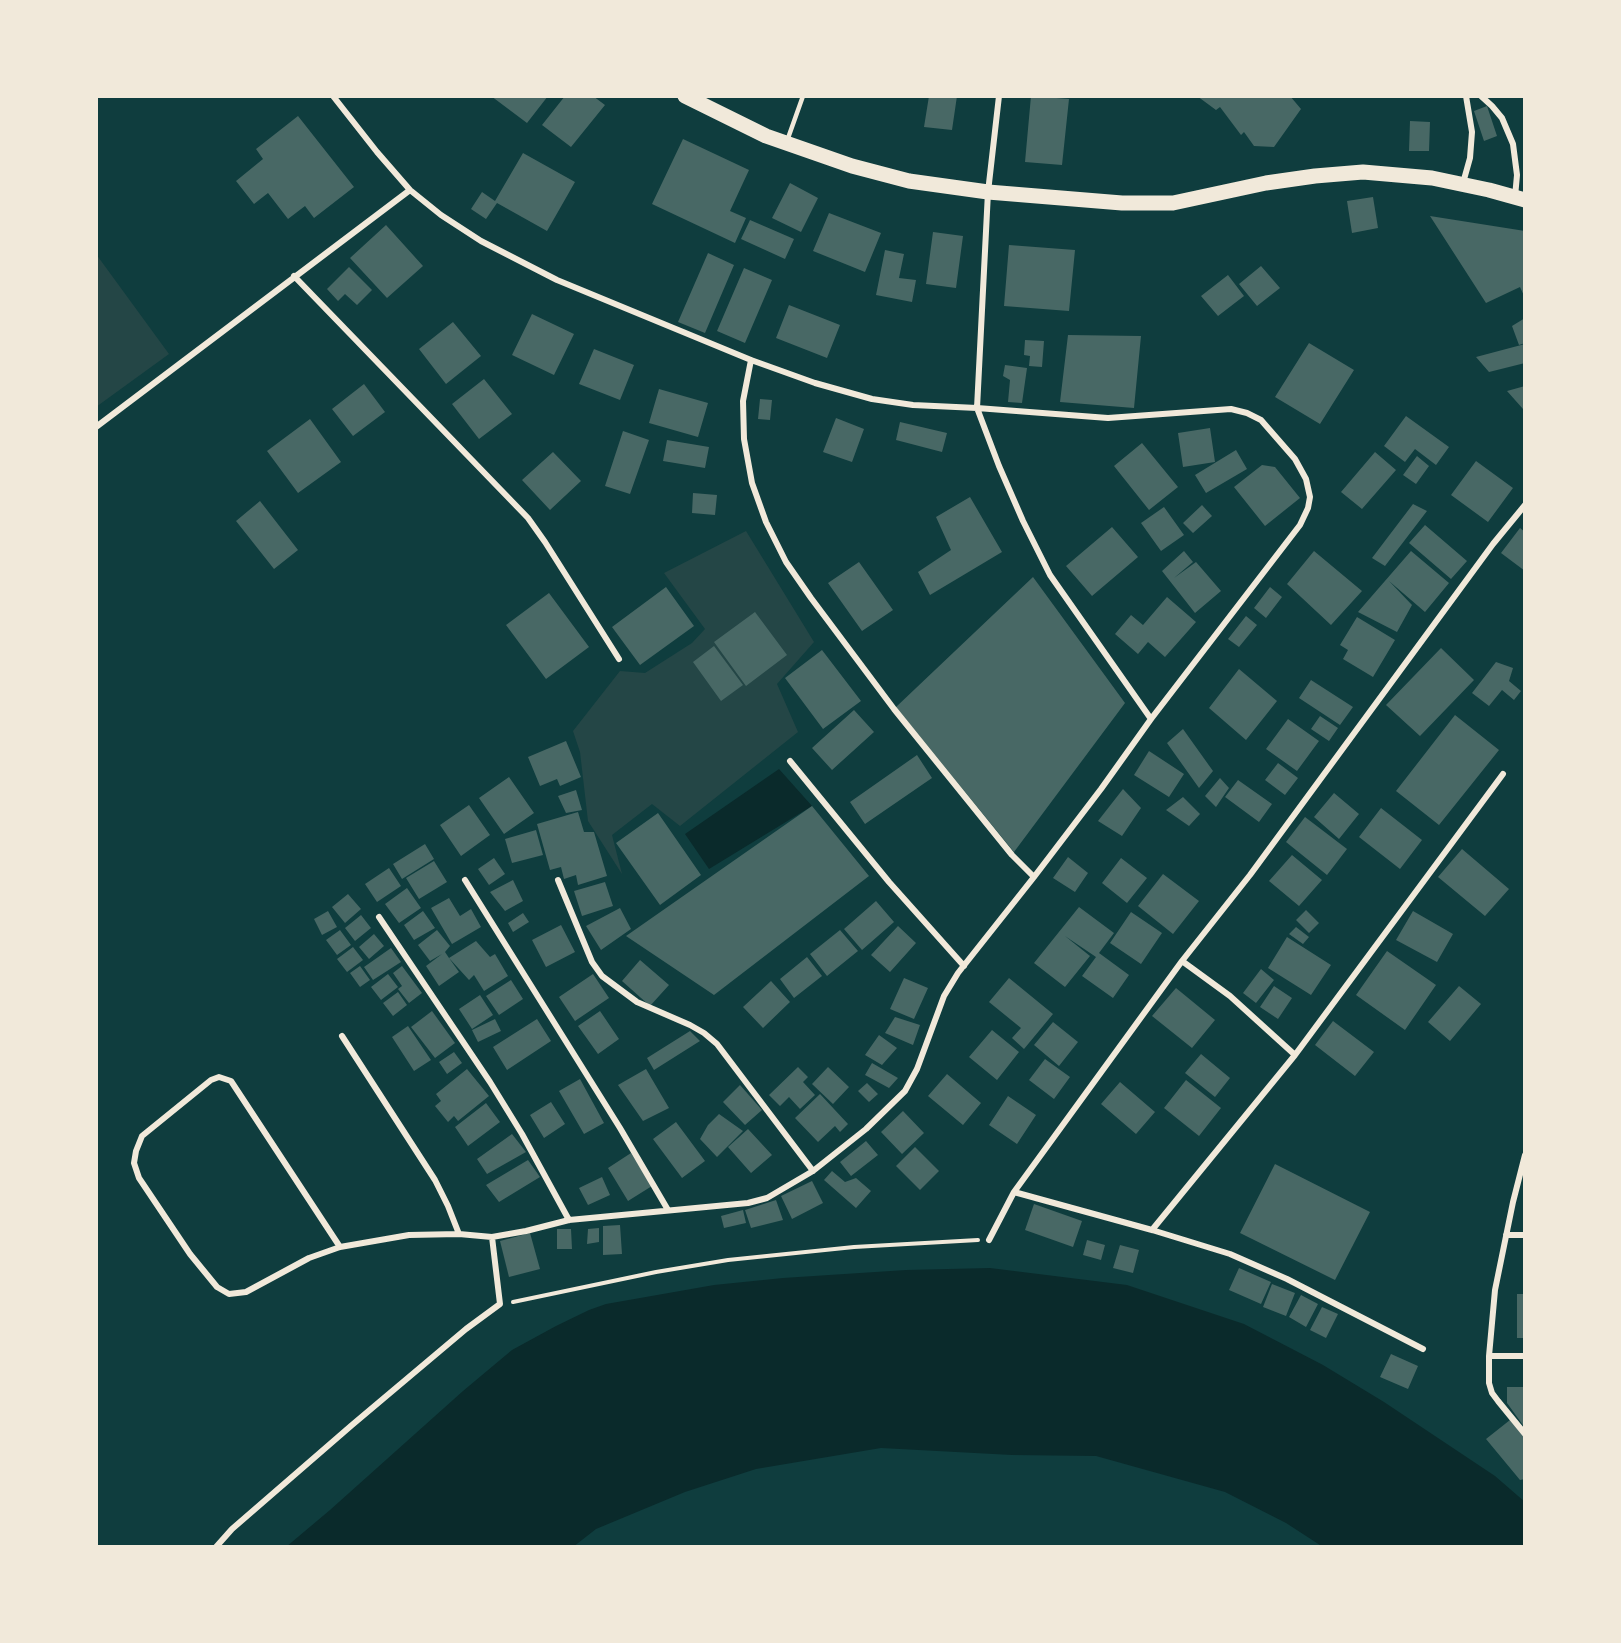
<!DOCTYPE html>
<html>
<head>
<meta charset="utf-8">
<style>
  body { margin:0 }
  #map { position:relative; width:1621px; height:1643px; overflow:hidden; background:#0f3d3e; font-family:"Asap Condensed",sans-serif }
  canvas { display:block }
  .frame { position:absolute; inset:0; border:98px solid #f1e9da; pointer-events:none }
</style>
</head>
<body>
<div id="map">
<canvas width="1621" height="1643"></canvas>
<div class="frame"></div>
</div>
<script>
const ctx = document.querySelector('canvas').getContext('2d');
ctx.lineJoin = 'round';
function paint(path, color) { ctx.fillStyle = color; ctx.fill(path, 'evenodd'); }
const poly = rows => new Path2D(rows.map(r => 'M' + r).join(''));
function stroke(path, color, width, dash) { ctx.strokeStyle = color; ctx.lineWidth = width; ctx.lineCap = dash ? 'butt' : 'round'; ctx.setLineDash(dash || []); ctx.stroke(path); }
const green = poly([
  [96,254,169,354,96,407],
  [746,531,814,642,777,684,798,732,680,826,652,804,612,835,622,874,588,821,580,752,573,731,620,671,645,673,692,643,705,629,664,573]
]);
const water = poly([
  [779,769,812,806,709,869,685,834],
  [990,1268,1127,1285,1244,1324,1323,1365,1384,1402,1495,1476,1525,1502,1525,1547,1323,1547,1286,1523,1225,1492,1096,1456,1012,1455,881,1448,756,1469,685,1492,596,1529,573,1547,286,1547,330,1510,463,1391,512,1350,556,1326,589,1310,606,1304,714,1285,783,1278,906,1270]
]);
const building = poly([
  [491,96,548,96,527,123],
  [565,96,593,96,605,105,571,147,542,125],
  [929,96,957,96,952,130,924,127],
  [1031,96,1069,99,1062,165,1025,162],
  [1197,96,1290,96,1301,109,1274,147,1254,146,1244,132,1241,135,1220,107,1216,110],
  [1487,106,1497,136,1484,141,1474,111],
  [298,116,354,187,314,218,305,206,288,219,268,193,254,204,236,181,263,159,256,149],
  [1410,121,1430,122,1429,151,1409,151],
  [683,139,749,170,730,211,746,218,735,243,652,204],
  [523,153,575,182,547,231,497,203,486,219,471,209,482,192,495,201],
  [790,183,818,198,801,232,772,218],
  [1373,197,1378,228,1352,233,1347,201],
  [829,213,881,233,865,272,813,251],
  [1430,216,1525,231,1525,298,1520,287,1486,303],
  [750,220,794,239,785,259,741,239],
  [386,225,423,266,387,298,350,258],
  [933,232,963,236,956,288,926,284],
  [1009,245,1075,250,1069,311,1004,306],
  [885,250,904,254,899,278,916,280,912,302,876,295],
  [708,253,734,265,705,333,678,322],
  [1261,266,1280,288,1257,306,1239,284],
  [349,267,372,290,357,305,345,294,338,301,327,289],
  [744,268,772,280,745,343,717,331],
  [1228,275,1244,296,1218,316,1201,296],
  [789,305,840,325,827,358,776,338],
  [532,314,574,334,554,375,512,355],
  [1525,318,1525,343,1519,345,1512,326],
  [453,322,481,356,446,384,419,349],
  [1068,335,1141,336,1134,408,1060,402],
  [1025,340,1044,341,1042,367,1029,366,1030,356,1024,355],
  [1309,343,1354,370,1320,424,1275,397],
  [1525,344,1525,363,1489,372,1476,357],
  [594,349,634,365,620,400,579,384],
  [1005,365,1027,368,1022,403,1008,402,1010,380,1003,376],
  [484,379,512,414,479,439,452,404],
  [364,384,385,412,353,436,332,409],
  [1525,386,1525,408,1523,409,1507,391],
  [659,389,708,403,698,437,649,423],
  [760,399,772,400,770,420,758,419],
  [1406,416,1449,447,1436,465,1415,449,1405,462,1384,446],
  [836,418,864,429,852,462,823,452],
  [310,419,341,462,298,493,267,451],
  [900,422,947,433,942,452,896,440],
  [1210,428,1215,462,1183,467,1178,433],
  [623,431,649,440,630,494,605,486],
  [667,440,709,447,705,468,663,461],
  [1142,443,1178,487,1149,510,1114,466],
  [1236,450,1247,469,1206,493,1195,475],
  [553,452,581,481,550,510,522,480],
  [1375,452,1396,470,1362,509,1341,492],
  [1417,456,1429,466,1416,484,1403,475],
  [1476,461,1513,488,1488,522,1451,495],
  [1262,465,1275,467,1300,498,1265,526,1234,487],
  [693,493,717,495,715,515,692,513],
  [970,497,1002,552,930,595,918,572,951,550,936,517],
  [260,501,298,550,274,569,236,521],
  [1413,504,1427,511,1385,566,1372,558],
  [1202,505,1212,516,1193,533,1183,523],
  [1164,507,1184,535,1161,551,1141,523],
  [1425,525,1467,561,1451,579,1409,543],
  [1112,527,1138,557,1092,596,1066,566],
  [1520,528,1525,532,1525,571,1501,553],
  [1184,551,1193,562,1174,578,1196,562,1221,591,1195,613,1162,571],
  [1314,551,1362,591,1331,625,1287,584],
  [1411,551,1449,583,1425,612,1389,581,1412,605,1397,632,1358,612],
  [859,562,893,610,862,631,828,583],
  [1033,577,1125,703,1014,852,896,707],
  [666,587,694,626,640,665,612,627],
  [1270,587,1282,597,1266,618,1254,608],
  [549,593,589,647,546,679,506,625],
  [1167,597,1196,622,1165,657,1148,642,1138,654,1115,634,1131,615,1143,625],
  [755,612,787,655,746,686,714,642],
  [1246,616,1257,625,1239,647,1228,639],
  [1357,617,1395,640,1373,677,1343,659,1348,650,1340,645],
  [714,646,743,685,721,701,693,662],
  [1441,648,1474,680,1420,736,1386,705],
  [822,650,861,701,823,729,785,678],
  [1496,662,1513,668,1509,681,1521,691,1514,700,1502,690,1489,706,1472,693],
  [1239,669,1277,701,1246,740,1209,708],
  [1311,680,1353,707,1340,725,1299,698],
  [854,710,874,732,832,770,812,748],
  [1455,715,1499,750,1439,825,1396,791],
  [1320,716,1338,728,1329,741,1311,729],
  [1288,719,1319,741,1297,771,1266,749],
  [1183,729,1213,771,1199,788,1167,743],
  [566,741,581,777,560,786,557,779,540,786,528,757],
  [1149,751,1184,774,1169,797,1134,775],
  [917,755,932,778,865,824,850,802],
  [1278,763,1298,778,1285,795,1265,780],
  [509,777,534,813,504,834,479,798],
  [1220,778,1229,788,1216,807,1205,796],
  [1238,780,1272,804,1259,822,1225,797],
  [1123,789,1141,808,1122,836,1098,821],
  [576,790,582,810,566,813,558,796],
  [1334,793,1359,814,1339,839,1314,817],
  [1183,797,1200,814,1189,826,1166,810],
  [469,805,490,835,461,856,440,825],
  [812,806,869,876,714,995,626,936],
  [1381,808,1422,840,1400,869,1359,837],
  [578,812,584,832,594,832,607,876,578,885,576,875,564,879,561,867,550,870,537,824],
  [658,813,701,875,660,905,616,843],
  [1305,817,1347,849,1327,875,1286,842],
  [536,830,543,855,512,863,505,839],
  [425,844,434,859,402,879,393,864],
  [1462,849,1509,889,1485,916,1438,877],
  [1292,855,1322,880,1299,906,1269,881],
  [1068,857,1088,873,1075,892,1053,878],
  [494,858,505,874,489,885,478,869],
  [1121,858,1147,878,1127,903,1102,883],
  [434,861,447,882,419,899,406,878],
  [389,868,401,886,377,902,365,884],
  [1163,874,1199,901,1173,934,1138,906],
  [513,880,523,901,505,911,490,892],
  [605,882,613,906,582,916,574,891],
  [407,888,421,908,399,923,385,904],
  [348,894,361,909,345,923,332,907],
  [449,898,460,916,471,909,481,927,452,944,431,908],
  [876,901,894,922,862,950,844,929],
  [1079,907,1114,933,1099,953,1129,975,1113,998,1082,976,1096,957,1065,936,1090,956,1065,987,1034,963],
  [620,908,631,929,601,950,586,926],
  [1306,910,1319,923,1309,933,1296,920],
  [328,911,337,927,322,935,314,919],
  [423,911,435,928,414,940,404,925],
  [1413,911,1453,934,1437,962,1396,940],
  [1131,912,1162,933,1141,964,1110,943],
  [523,913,529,922,513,932,508,923],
  [361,915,371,928,355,941,345,928],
  [561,925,575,952,546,967,532,940],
  [898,926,916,943,890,972,871,955],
  [1296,927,1309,937,1303,944,1289,934],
  [340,930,351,945,337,955,326,940],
  [437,930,450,946,445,952,449,958,476,941,490,957,495,954,508,976,484,991,474,975,469,980,449,958,459,972,439,986,426,966,442,954,430,961,418,945],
  [840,930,858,951,827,976,810,954],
  [374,934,384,946,369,959,359,947],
  [1287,937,1331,965,1311,995,1268,968],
  [353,947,363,960,347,972,337,959],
  [391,948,401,962,373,980,364,967],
  [1387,951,1436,985,1405,1030,1356,995],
  [807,957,822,976,794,998,780,979],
  [640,960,669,985,650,1006,622,981],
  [360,966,370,980,360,987,350,973],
  [402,966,422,993,409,1003,398,989,402,986,393,973],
  [1261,969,1274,980,1256,1003,1243,993],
  [388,974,398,987,381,1000,371,987],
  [593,974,609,998,575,1021,559,997],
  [904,978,928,988,914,1019,890,1009],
  [1009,978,1053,1014,1024,1049,1012,1038,1021,1028,989,1002],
  [511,980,523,999,499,1015,486,996],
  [771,981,790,1002,763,1028,743,1007],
  [1274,986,1292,998,1278,1019,1260,1007],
  [1459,986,1481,1004,1450,1041,1428,1022],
  [1176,988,1215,1020,1192,1048,1152,1016],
  [398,992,407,1005,393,1016,383,1003],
  [480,995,493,1015,472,1029,459,1009],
  [432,1011,455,1043,435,1058,411,1027],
  [600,1011,619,1039,598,1054,578,1026],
  [895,1017,920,1025,913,1045,885,1033],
  [495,1019,501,1031,478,1042,472,1030],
  [537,1019,551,1041,507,1070,493,1047],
  [1333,1021,1374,1052,1355,1076,1315,1045],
  [1053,1022,1078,1042,1059,1066,1034,1045],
  [408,1026,431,1060,414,1071,392,1037],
  [992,1030,1019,1052,997,1080,969,1057],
  [690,1031,700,1041,654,1070,647,1058],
  [879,1035,897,1048,882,1065,865,1055],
  [454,1052,462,1063,447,1074,439,1062],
  [1201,1054,1230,1078,1215,1097,1185,1073],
  [1045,1059,1070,1077,1054,1099,1029,1080],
  [872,1063,898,1078,889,1088,865,1075],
  [798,1067,808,1077,803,1082,815,1095,800,1109,789,1097,780,1106,769,1095],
  [828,1067,849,1087,833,1104,812,1084],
  [467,1069,489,1096,458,1121,454,1116,448,1122,435,1106,441,1101,436,1094],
  [646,1069,669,1108,643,1121,618,1085],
  [947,1074,981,1103,963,1125,928,1096],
  [580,1079,604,1123,584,1134,559,1091],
  [1186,1080,1221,1108,1199,1136,1164,1108],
  [1120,1082,1155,1112,1136,1134,1101,1104],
  [867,1083,878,1094,869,1102,858,1091],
  [740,1085,762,1110,745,1125,723,1102],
  [820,1094,848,1124,840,1132,835,1126,818,1142,795,1118],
  [1008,1096,1036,1115,1017,1144,989,1125],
  [551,1102,565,1124,544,1138,530,1115],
  [486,1103,500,1122,468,1146,455,1127],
  [903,1111,924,1133,902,1154,881,1132],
  [719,1114,743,1131,717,1157,700,1139,708,1125],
  [676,1122,705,1161,682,1178,653,1139],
  [748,1129,772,1155,751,1173,728,1147],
  [512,1134,526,1152,487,1174,477,1159],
  [866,1141,878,1155,851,1176,840,1162],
  [915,1147,939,1171,920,1190,896,1166],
  [631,1153,652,1186,628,1201,608,1168],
  [528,1160,540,1177,499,1202,486,1185],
  [1275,1164,1370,1212,1335,1280,1240,1233],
  [832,1171,845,1182,856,1178,871,1191,856,1208,824,1180],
  [602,1177,610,1195,588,1205,579,1188],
  [812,1181,823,1203,792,1219,781,1196],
  [776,1200,783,1220,751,1228,745,1210],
  [1034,1204,1082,1221,1073,1247,1025,1230],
  [743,1210,746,1223,724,1228,721,1216],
  [620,1225,622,1254,603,1255,603,1226],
  [599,1228,599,1242,587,1244,588,1229],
  [557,1229,571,1229,572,1249,557,1249],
  [530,1233,540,1269,509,1277,500,1241],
  [1087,1240,1105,1245,1101,1260,1083,1255],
  [1120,1245,1139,1250,1133,1273,1113,1268],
  [1239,1268,1271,1282,1261,1304,1229,1290],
  [1272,1284,1295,1293,1286,1316,1263,1307],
  [1517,1294,1525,1294,1525,1338,1517,1338],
  [1301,1295,1318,1304,1306,1327,1289,1317],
  [1322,1307,1338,1314,1326,1338,1310,1330],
  [1391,1354,1418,1366,1408,1389,1380,1377],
  [1507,1387,1525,1387,1525,1428,1507,1403],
  [1510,1420,1525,1438,1525,1479,1520,1480,1486,1439]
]);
const path = poly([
  [513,1302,656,1272,728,1260,854,1247,978,1240]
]);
const service = poly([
  [787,141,803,96]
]);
const minor = poly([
  [333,96,377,152,410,190,441,215,481,241,557,280,751,360,815,383,872,399,913,405,977,408,1108,418,1231,409,1247,413,1261,420,1295,459,1306,479,1310,497,1308,508,1300,525,1151,719,1101,789,1034,877,958,973,944,996,917,1069,905,1091,866,1129,813,1171,767,1198,748,1203,569,1220,526,1231,492,1237,459,1234,409,1235,340,1247,309,1258,246,1292,229,1294,217,1287,190,1254,139,1178,134,1163,136,1151,142,1136,211,1080,219,1077,231,1081,340,1247],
  [999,96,988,192,977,408,999,466,1023,521,1050,575,1151,719],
  [1481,96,1492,106,1502,118,1513,144,1517,175,1515,197],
  [1463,183,1470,158,1472,132,1466,96],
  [294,276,528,518,545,542,619,659],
  [751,360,743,401,744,439,752,483,766,522,786,562,811,598,894,709,1012,855,1034,877],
  [96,427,410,190],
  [790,761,889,882,964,966],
  [465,880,620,1128,668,1210],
  [558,880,592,962,602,976,637,1002,690,1025,704,1033,717,1044,813,1171],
  [379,917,490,1082,522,1134,569,1220],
  [1182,961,1230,996,1295,1055],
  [342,1036,435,1180,448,1206,459,1234],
  [1525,1155,1513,1202,1495,1290,1489,1356,1489,1383,1492,1393,1498,1401,1525,1434],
  [1014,1192,1152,1230,1230,1254,1287,1279,1423,1349],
  [1152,1230,1295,1055,1503,774],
  [1506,1235,1525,1235],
  [989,1240,1014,1192,1182,961,1250,875,1493,544,1525,505],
  [1489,1356,1525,1356],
  [216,1547,232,1529,352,1425,466,1329,500,1304,492,1237]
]);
const primary = poly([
  [685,96,766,136,852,166,909,181,988,192,1122,203,1173,203,1266,183,1315,176,1363,172,1432,178,1489,190,1525,200]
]);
paint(green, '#244646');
paint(water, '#0a2a2b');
paint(building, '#486865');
stroke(path, '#f1e9da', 4);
stroke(service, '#f1e9da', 4.5);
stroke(minor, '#f1e9da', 6);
stroke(primary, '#f1e9da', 15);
</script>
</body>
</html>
